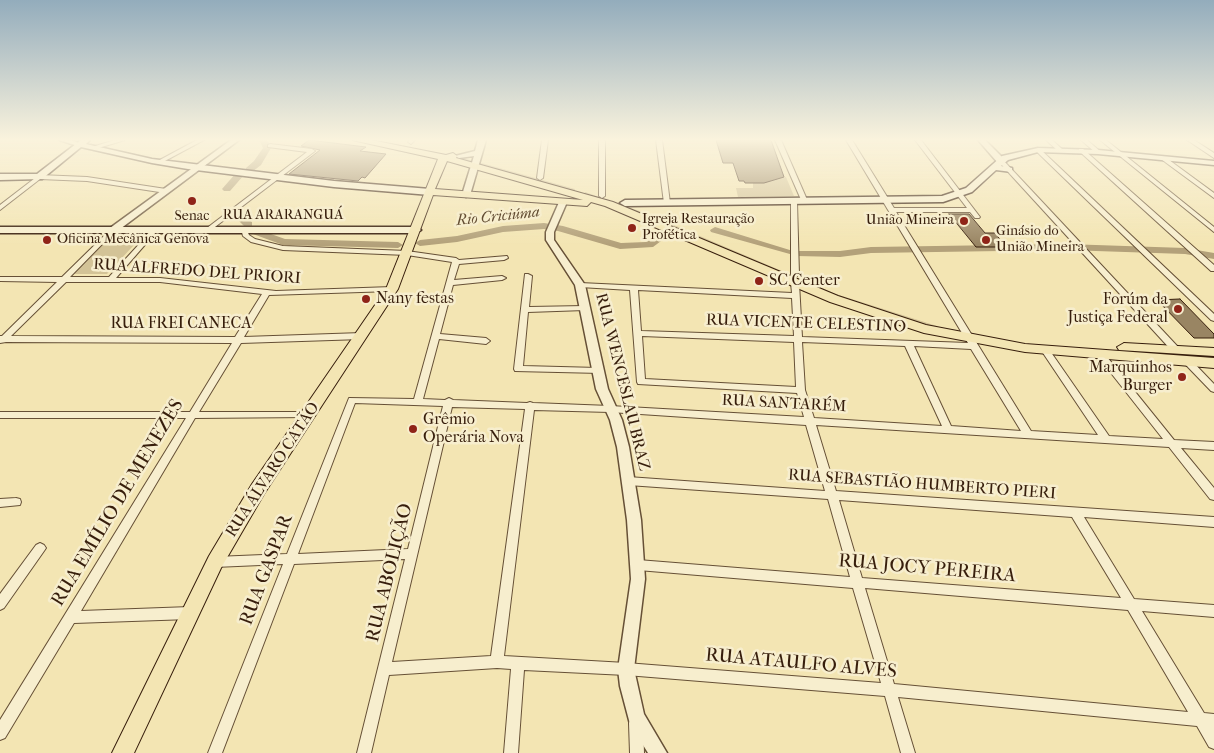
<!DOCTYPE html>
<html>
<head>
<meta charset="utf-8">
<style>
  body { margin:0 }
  canvas { display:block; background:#f3e5b3 }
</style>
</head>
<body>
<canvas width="1214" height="753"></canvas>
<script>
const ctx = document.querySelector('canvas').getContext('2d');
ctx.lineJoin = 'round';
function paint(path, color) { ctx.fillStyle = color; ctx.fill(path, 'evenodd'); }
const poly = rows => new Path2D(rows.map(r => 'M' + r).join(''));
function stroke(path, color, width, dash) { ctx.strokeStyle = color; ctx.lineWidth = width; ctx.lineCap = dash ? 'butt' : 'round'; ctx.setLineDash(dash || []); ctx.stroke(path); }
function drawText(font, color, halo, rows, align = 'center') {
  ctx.font = font + ' "IM FELL French Canon",serif'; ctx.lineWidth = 5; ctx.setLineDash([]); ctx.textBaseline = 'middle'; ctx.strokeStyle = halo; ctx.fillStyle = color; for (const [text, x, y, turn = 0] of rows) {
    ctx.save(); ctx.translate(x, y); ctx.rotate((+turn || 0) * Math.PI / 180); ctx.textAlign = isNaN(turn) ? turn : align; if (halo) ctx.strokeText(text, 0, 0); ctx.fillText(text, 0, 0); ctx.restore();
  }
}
const green = poly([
  [460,157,575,189,575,193,453,158],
  [786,177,794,196,738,197,736,188,753,188,753,183],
  [585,192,648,214,836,294,937,326,938,330,876,313,584,195],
  [146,232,107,274,72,274,113,233,136,234]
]);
const river = poly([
  [259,140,267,140,271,148,261,165,252,172,246,172,246,168,254,161,263,148,259,140],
  [236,173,244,175,230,191,224,191,222,189,236,173],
  [244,217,252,222,252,226,244,226,240,222,239,220,244,217],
  [544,223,563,226,621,243,646,242,664,232,669,235,653,247,620,249,558,231,544,229,503,232,457,242,420,246,415,243,420,240,457,236,503,226,544,223],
  [715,227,793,251,840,251,871,247,1066,244,1185,248,1214,253,1214,259,1185,254,1066,250,871,253,840,257,797,256,711,232,710,230,715,227],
  [257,229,285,239,398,242,403,245,398,248,283,245,253,234,252,232,257,229]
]);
const building = poly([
  [309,140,366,147,360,151,386,154,365,178,362,177,358,181,289,174,320,150,301,146,309,140],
  [716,140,771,140,784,177,764,183,745,183,744,181,739,181,733,163,723,163,716,140],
  [949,214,969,214,985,233,995,233,1006,247,976,247,949,214],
  [1180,299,1214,334,1214,338,1194,338,1157,300,1180,299]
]);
const minor = poly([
  [115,140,125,140,95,149,92,147,115,140],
  [197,140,204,140,161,163,156,162,197,140],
  [409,140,415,140,411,144,408,142,409,140],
  [542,140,548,140,543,178,540,180,537,178,542,140],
  [599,140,605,140,605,196,602,198,599,196,599,140],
  [656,140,662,140,670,203,667,205,664,203,656,140],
  [775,140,781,140,808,202,807,203,802,202,775,140],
  [846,140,852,140,894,208,967,208,915,140,921,140,980,217,979,218,975,218,970,212,896,212,1031,431,1098,435,1041,350,1045,347,1048,348,1109,436,1163,439,1096,354,1097,352,1103,352,1174,440,1214,442,1214,450,1181,448,1214,488,1214,500,1210,499,1169,447,816,425,836,491,1214,517,1214,527,1084,517,1134,599,1214,605,1214,617,1142,611,1204,713,1214,714,1214,749,1209,747,1197,726,898,697,915,753,901,753,885,696,626,675,524,670,518,753,504,753,511,669,497,668,389,675,371,753,357,753,405,559,294,564,222,753,208,753,283,564,215,567,211,566,209,562,211,558,215,557,287,554,349,398,414,399,452,262,407,255,283,250,251,242,243,236,241,229,242,228,246,228,249,235,255,239,283,246,407,251,456,258,459,260,507,256,508,258,504,260,459,264,454,280,502,276,506,278,502,280,453,285,440,334,486,338,490,341,486,344,439,339,423,399,445,400,449,398,453,400,527,403,530,402,533,403,610,406,804,417,797,393,638,384,637,382,630,290,580,287,576,285,580,283,792,293,791,283,795,281,799,283,802,337,968,343,846,140],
  [638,290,792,298,794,336,641,331,638,290],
  [642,336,794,342,796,387,645,379,642,336],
  [802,342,905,346,942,426,814,418,805,390,802,342],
  [914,346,971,349,1021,431,951,426,914,346],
  [355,403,443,406,408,549,298,554,355,403],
  [452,407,525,409,491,656,392,662,452,407],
  [534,410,610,412,806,425,825,491,628,477,624,478,623,481,624,484,628,485,828,499,850,577,638,560,634,561,632,565,634,569,638,570,853,588,881,683,626,663,504,656,534,410],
  [839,500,1072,517,1121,598,862,578,839,500],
  [865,588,1128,610,1188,712,894,684,865,588],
  [1046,140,1052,140,1062,149,1057,150,1046,140],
  [1081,140,1087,140,1101,152,1096,153,1081,140],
  [1100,140,1106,140,1214,227,1214,232,1100,140],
  [1187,140,1194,140,1214,153,1214,158,1187,140],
  [270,144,312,149,315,151,211,230,207,230,207,228,307,152,268,147,268,145,270,144],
  [1036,149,1040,149,1214,314,1214,321,1211,320,1036,151,1036,149],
  [1079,149,1083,149,1214,265,1214,271,1211,271,1079,151,1079,149],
  [1161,157,1165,157,1214,193,1214,198,1161,159,1161,157],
  [999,160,1003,160,1179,348,1180,350,1179,352,1173,352,999,162,999,160],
  [39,175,87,177,166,189,169,191,166,193,87,181,40,179,0,210,0,205,39,175],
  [794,200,797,202,799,275,795,277,791,275,791,202,794,200],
  [113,228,115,229,115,231,70,277,109,277,153,229,155,228,157,229,157,231,116,278,160,278,276,291,392,287,396,289,392,291,269,295,244,337,362,333,366,336,362,339,241,343,199,412,307,412,310,413,312,415,310,417,195,418,81,611,190,607,194,609,196,613,194,617,190,619,74,623,5,738,0,740,0,720,186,418,0,418,0,412,190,412,232,343,6,342,0,343,0,336,2,336,57,282,0,281,0,277,62,277,111,229,113,228],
  [66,282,160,282,262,294,235,337,11,336,66,282],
  [525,274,528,274,532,276,529,307,585,306,589,308,585,310,528,312,523,366,598,368,602,371,601,373,515,371,514,369,525,274],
  [1188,359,1191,360,1214,384,1214,392,1211,391,1185,364,1184,362,1188,359],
  [16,498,20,499,21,502,20,505,0,507,0,499,16,498],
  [40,543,44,545,46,548,44,551,4,608,0,610,0,594,36,545,40,543],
  [636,716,641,718,643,723,644,753,630,753,629,723,631,718,636,716]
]);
const tertiary = poly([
  [59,140,70,140,85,145,81,147,59,140],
  [231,140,239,140,116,232,110,232,110,228,231,140],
  [478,140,486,140,470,195,466,197,462,195,474,156,459,158,455,156,475,151,478,140],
  [978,140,985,140,1004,159,1004,163,998,163,978,140],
  [560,200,567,202,554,232,554,240,585,285,608,389,622,420,629,447,641,520,645,579,634,669,644,714,667,753,648,753,630,724,620,686,618,669,631,579,627,520,617,447,610,420,596,389,575,285,546,240,546,232,560,200]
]);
const secondary = poly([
  [81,140,90,140,86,144,152,159,334,181,430,189,434,192,430,195,334,187,188,169,152,163,81,147,42,179,0,180,0,174,37,174,81,140],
  [1038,148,1098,150,1214,161,1214,165,1098,154,1038,152,1008,160,1001,166,1012,168,1012,172,996,170,972,192,943,202,625,206,620,203,625,200,942,196,966,188,1002,156,1038,148],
  [0,227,416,227,421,230,416,233,0,233,0,227]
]);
const primary = poly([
  [352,140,371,140,446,155,453,153,457,156,456,158,613,202,838,296,926,325,1025,344,1214,358,1214,368,1025,352,924,333,830,302,605,206,591,202,587,206,433,195,398,289,264,494,221,568,134,753,112,753,209,556,252,484,386,289,438,159,352,140],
  [447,161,583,200,435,189,447,161],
  [1124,343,1214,348,1214,356,1119,350,1117,347,1124,343]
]);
const markers = [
  [192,201,5,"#8f2418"],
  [964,221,5,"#8f2418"],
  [632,228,5,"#8f2418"],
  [47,240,5,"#8f2418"],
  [986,240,5,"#8f2418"],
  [759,281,5,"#8f2418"],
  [366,299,5,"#8f2418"],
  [1178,309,5,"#8f2418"],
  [1182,377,5,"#8f2418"],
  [413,429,5,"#8f2418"]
];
const farStreetnames = [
  ["RUA ARARANGUÁ",283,216]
];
const farPoinames = [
  ["Senac",192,217,"center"],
  ["Igreja Restauração",642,220],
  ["Profética",642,236],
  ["União Mineira",954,221,"right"],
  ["Ginásio do",996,232],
  ["União Mineira",996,248],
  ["Oficina Mecânica Genova",57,240]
];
const farWaternames = [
  ["Rio Criciúma",498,217,-6]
];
const streetNames = [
  ["RUA ALFREDO DEL PRIORI",197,272,4],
  ["RUA FREI CANECA",181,324],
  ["RUA VICENTE CELESTINO",806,324,2],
  ["RUA WENCESLAU BRAZ",622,382,76],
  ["RUA SANTARÉM",784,404,3],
  ["RUA ÁLVARO CATÃO",273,470,-57],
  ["RUA SEBASTIÃO HUMBERTO PIERI",922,485,4]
];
const poiNames = [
  ["SC Center",769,281],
  ["Nany festas",376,299],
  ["Forúm da",1168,300,"right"],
  ["Justiça Federal",1168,318,"right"],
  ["Marquinhos",1172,368,"right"],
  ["Burger",1172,386,"right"],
  ["Grêmio",423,420],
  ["Operária Nova",423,438]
];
const nearStreetnames = [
  ["RUA EMÍLIO DE MENEZES",118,503,-59],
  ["RUA JOCY PEREIRA",927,569,5],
  ["RUA GASPAR",267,570,-69],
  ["RUA ABOLIÇÃO",390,573,-76],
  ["RUA ATAULFO ALVES",801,664,5]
];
paint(green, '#d3c397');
paint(river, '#b3a17a');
paint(building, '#998563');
stroke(building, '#371e0c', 1);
stroke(minor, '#665036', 2);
stroke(tertiary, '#665036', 3);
stroke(secondary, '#371e0c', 3);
stroke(primary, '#371e0c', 2);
paint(minor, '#f7eece');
paint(tertiary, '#f7eece');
paint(secondary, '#f7eece');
paint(primary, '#f3e5b3');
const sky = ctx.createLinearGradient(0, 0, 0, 245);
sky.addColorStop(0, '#93acbc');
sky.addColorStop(0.57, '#faf3dd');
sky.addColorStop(1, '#faf3dd00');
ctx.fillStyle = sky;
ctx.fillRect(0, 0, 1214, 245);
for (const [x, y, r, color] of markers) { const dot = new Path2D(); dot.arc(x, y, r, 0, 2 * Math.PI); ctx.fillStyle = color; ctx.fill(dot); stroke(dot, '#f7eece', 2); }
drawText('14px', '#371e0c', '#f7eece', farStreetnames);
drawText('14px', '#371e0c', '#f7eece', farPoinames, 'left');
drawText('italic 15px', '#624c32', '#f7eece', farWaternames);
drawText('16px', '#371e0c', '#f7eece', streetNames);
drawText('16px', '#371e0c', '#f7eece', poiNames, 'left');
drawText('19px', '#371e0c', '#f7eece', nearStreetnames);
</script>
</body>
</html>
